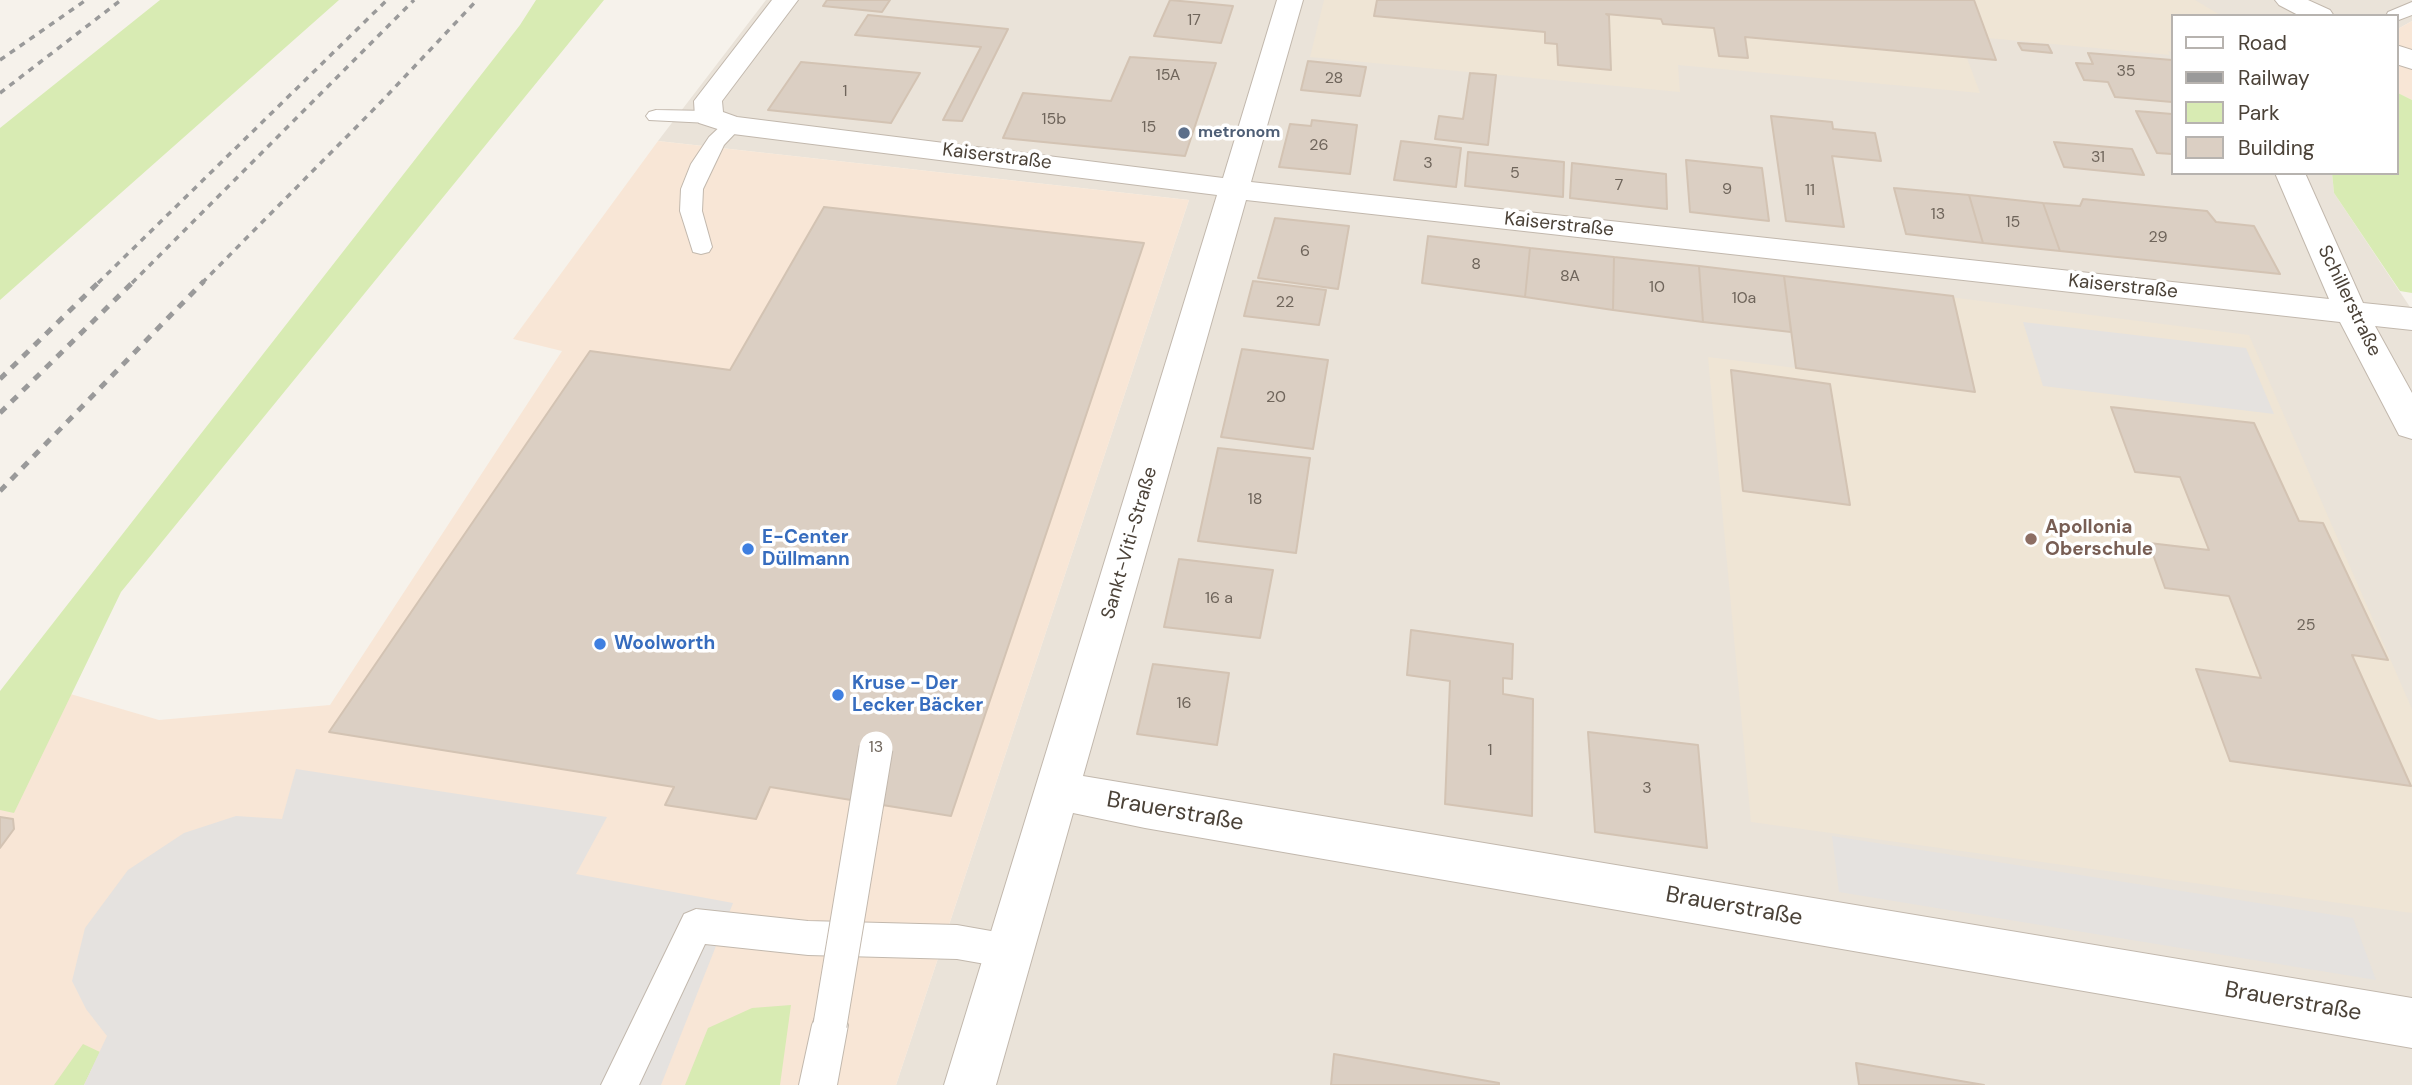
<!DOCTYPE html>
<html>
<head>
<meta charset="utf-8">
<style>
  body { margin:0 }
  #map { position:relative; width:2412px; height:1085px; overflow:hidden; background:#f6f2eb; font-family:"DM Sans",sans-serif }
  canvas { display:block }
  .legend { position:absolute; left:2171px; top:14px; width:228px; height:161px; box-sizing:border-box; background:#fff; border:2px solid #b7b3af; margin:0; padding:9px 12px; list-style:none; font-size:21px; color:#4b4238 }
  .legend li { display:flex; align-items:center; gap:14px; height:35px }
  .legend b { width:35px; border:2px solid #b7b3af }
</style>
</head>
<body>
<div id="map">
<canvas width="2412" height="1085"></canvas>
<ul class="legend">
<li><b style="height:9px;background:#fff"></b>Road</li>
<li><b style="height:9px;background:#9a9a9a"></b>Railway</li>
<li><b style="height:19px;background:#d8ebb3"></b>Park</li>
<li><b style="height:19px;background:#dbcfc3"></b>Building</li>
</ul>
</div>
<script>
const ctx = document.querySelector('canvas').getContext('2d');
ctx.lineJoin = 'round';
function paint(path, color) { ctx.fillStyle = color; ctx.fill(path, 'evenodd'); }
const poly = rows => new Path2D(rows.map(r => 'M' + r).join(''));
function stroke(path, color, width, dash) { ctx.strokeStyle = color; ctx.lineWidth = width; ctx.lineCap = dash ? 'butt' : 'round'; ctx.setLineDash(dash || []); ctx.stroke(path); }
function drawText(font, color, halo, rows, align = 'center') {
  ctx.font = font + ' "DM Sans",sans-serif'; ctx.lineWidth = 7; ctx.setLineDash([]); ctx.textBaseline = 'middle'; ctx.strokeStyle = halo; ctx.fillStyle = color; for (const [text, x, y, turn = 0] of rows) {
    ctx.save(); ctx.translate(x, y); ctx.rotate((+turn || 0) * Math.PI / 180); ctx.textAlign = isNaN(turn) ? turn : align; if (halo) ctx.strokeText(text, 0, 0); ctx.fillText(text, 0, 0); ctx.restore();
  }
}
const residential = poly([
  [766,0,2412,0,2412,21,2396,30,2396,16,2172,16,2172,173,2332,173,2334,193,2412,310,2412,1085,896,1085,1189,200,658,141]
]);
const commercial = poly([
  [2412,21,2412,100,2396,92,2396,30],
  [658,141,1189,200,896,1085,0,1085,0,698,16,678,159,720,330,705,562,351,513,339]
]);
const education = poly([
  [1324,0,2195,0,2222,16,2172,16,2172,52,2168,51,2170,55,1988,38,1996,60,1967,58,1980,93,1678,65,1680,92,1310,57],
  [1784,276,2249,335,2412,709,2412,913,1751,822,1708,357,1796,368]
]);
const green = poly([
  [160,0,339,0,0,300,0,128],
  [536,0,604,0,121,592,14,813,0,810,0,691,520,25],
  [2396,92,2412,100,2412,293,2400,291,2334,193,2332,173,2396,173],
  [791,1005,780,1085,685,1085,708,1028,752,1008],
  [83,1044,100,1052,84,1085,54,1085]
]);
const parking = poly([
  [2023,322,2246,348,2274,414,2043,386],
  [296,769,607,817,576,874,733,903,661,1085,84,1085,107,1036,86,1009,72,981,85,928,128,870,184,833,236,816,282,819],
  [1832,836,2353,918,2376,980,1839,892]
]);
const building = poly([
  [827,0,890,0,882,12,823,6,827,0],
  [1170,0,1233,6,1221,43,1154,36,1170,0],
  [1377,0,1974,0,1996,60,1745,37,1748,58,1719,56,1714,28,1663,24,1661,19,1606,14,1609,16,1611,70,1558,65,1557,44,1545,43,1545,32,1374,16,1377,0],
  [868,15,1008,29,962,121,943,120,981,47,855,35,868,15],
  [2018,43,2048,45,2052,53,2022,50,2018,43],
  [2088,53,2172,60,2172,102,2115,97,2108,82,2084,80,2076,63,2093,64,2088,53],
  [1130,57,1216,63,1185,156,1003,138,1023,93,1111,101,1130,57],
  [1308,61,1366,67,1360,96,1301,90,1308,61],
  [801,62,920,73,891,123,768,110,801,62],
  [1470,73,1496,75,1488,145,1435,139,1439,116,1463,119,1470,73],
  [2136,111,2172,114,2172,154,2157,153,2136,111],
  [1771,116,1832,122,1833,129,1875,133,1881,161,1832,156,1844,227,1786,221,1771,116],
  [1312,120,1357,125,1350,174,1279,167,1290,124,1311,126,1312,120],
  [1401,141,1461,148,1456,187,1394,180,1401,141],
  [2054,142,2132,149,2144,175,2064,167,2054,142],
  [1468,152,1564,162,1563,197,1465,186,1468,152],
  [1686,160,1762,168,1769,221,1690,212,1686,160],
  [1572,163,1666,174,1667,209,1570,198,1572,163],
  [1894,188,1969,195,1983,243,1906,234,1894,188],
  [1969,195,2043,203,2060,251,1983,243,1969,195],
  [2083,199,2207,211,2216,222,2254,226,2280,274,2060,251,2043,203,2080,206,2083,199],
  [824,207,1144,243,951,816,770,787,756,819,665,805,674,787,329,732,590,351,730,370,824,207],
  [1275,218,1349,226,1338,289,1258,278,1275,218],
  [1428,236,1530,248,1525,297,1422,283,1428,236],
  [1530,248,1614,257,1613,310,1525,297,1530,248],
  [1614,257,1699,266,1703,322,1613,310,1614,257],
  [1699,266,1784,276,1791,332,1703,322,1699,266],
  [1784,276,1953,296,1975,392,1796,368,1784,276],
  [1253,281,1326,290,1319,325,1244,316,1253,281],
  [1242,349,1328,360,1313,449,1221,437,1242,349],
  [1731,370,1830,384,1850,505,1743,491,1731,370],
  [2111,407,2254,423,2299,521,2323,523,2388,660,2352,655,2411,786,2230,761,2196,669,2261,678,2229,596,2165,588,2149,543,2209,550,2180,477,2135,472,2111,407],
  [1218,448,1310,458,1296,553,1198,541,1218,448],
  [1179,559,1273,570,1260,638,1164,627,1179,559],
  [1411,630,1513,644,1512,679,1503,678,1503,694,1533,699,1532,816,1445,804,1450,681,1407,675,1411,630],
  [1153,664,1229,673,1217,745,1137,734,1153,664],
  [1588,732,1698,745,1707,848,1595,832,1588,732],
  [0,817,13,819,14,829,0,848,0,817],
  [1334,1054,1499,1083,1499,1085,1331,1085,1334,1054],
  [1856,1063,1984,1085,1859,1085,1856,1063]
]);
const lane = poly([
  [2412,2,2412,15,2396,21,2396,16,2386,16,2388,12,2412,2],
  [656,110,709,111,716,113,719,117,716,121,709,123,649,120,646,116,649,112,656,110],
  [733,119,740,121,743,125,724,145,703,189,702,211,712,247,709,252,701,254,693,252,680,211,681,189,691,164,709,137,726,121,733,119],
  [696,909,808,921,957,925,1008,934,1020,939,1026,951,1020,963,1008,968,957,959,808,955,705,944,639,1085,601,1085,684,914,696,909],
  [830,1007,843,1012,848,1025,837,1085,799,1085,812,1025,817,1012,830,1007]
]);
const street = poly([
  [772,0,798,0,722,101,723,112,737,117,1223,178,1277,0,1303,0,1251,182,2329,299,2275,173,2305,173,2363,303,2412,308,2412,330,2375,326,2412,393,2412,439,2399,435,2340,322,1246,200,1083,776,2412,998,2412,1048,1145,828,1073,813,996,1085,944,1085,1217,195,733,134,699,123,695,117,694,101,772,0],
  [2275,0,2308,0,2330,10,2334,16,2300,16,2279,5,2275,0],
  [2396,45,2412,50,2412,69,2396,64,2396,45]
]);
const railFar1 = poly([
  [0,60,86,0],
  [0,93,121,0],
  [98,283,387,0],
  [132,283,414,0],
  [202,283,382,101,477,0]
]);
const rail = poly([
  [0,379,100,281],
  [0,413,134,281],
  [0,491,204,281]
]);
const laneBridge = poly([
  [830,1025,876,748]
]);
const markers = [
  [1184,133,7,"#5c6f8a"],
  [2031,539,7,"#8d6e63"],
  [748,549,7,"#3f7fe0"],
  [600,644,7,"#3f7fe0"],
  [838,695,7,"#3f7fe0"]
];
const numberNames = [
  ["17",1194,21],
  ["35",2126,72],
  ["15A",1168,76],
  ["28",1334,79],
  ["1",845,92],
  ["15b",1054,120],
  ["15",1149,128],
  ["26",1319,146],
  ["31",2098,158],
  ["3",1428,164],
  ["5",1515,174],
  ["7",1619,186],
  ["9",1727,190],
  ["11",1810,191],
  ["13",1938,215],
  ["15",2013,223],
  ["29",2158,238],
  ["6",1305,252],
  ["8",1476,265],
  ["8A",1570,277],
  ["10",1657,288],
  ["10a",1744,299],
  ["22",1285,303],
  ["20",1276,398],
  ["18",1255,500],
  ["16 a",1219,599],
  ["25",2306,626],
  ["16",1184,704],
  ["13",876,748],
  ["1",1490,751],
  ["3",1647,789]
];
const farServicenames = [
  ["metronom",1198,133]
];
const streetNames = [
  ["Kaiserstraße",997,157,7],
  ["Kaiserstraße",1559,225,6],
  ["Kaiserstraße",2123,287,6],
  ["Schillerstraße",2349,301,64],
  ["Sankt-Viti-Straße",1130,543,-74]
];
const educationNames = [
  ["Apollonia",2045,528],
  ["Oberschule",2045,550]
];
const shopNames = [
  ["E-Center",762,538],
  ["Düllmann",762,560],
  ["Woolworth",614,644],
  ["Kruse - Der",852,684],
  ["Lecker Bäcker",852,706]
];
const nearStreetnames = [
  ["Brauerstraße",1175,812,10],
  ["Brauerstraße",1734,907,10],
  ["Brauerstraße",2293,1002,10]
];
paint(residential, '#eae3d9');
paint(commercial, '#f8e6d6');
paint(education, '#efe5d5');
paint(green, '#d8ebb3');
paint(parking, '#e5e2df');
paint(building, '#dbcfc3');
stroke(building, '#d3c3b3', 2);
stroke(lane, '#c2b8ad', 2);
stroke(street, '#c2b8ad', 2);
paint(lane, '#fff');
paint(street, '#fff');
stroke(railFar1, '#9a9a9a', 3.5, [6, 6]);
stroke(rail, '#9a9a9a', 5, [8, 8]);
stroke(laneBridge, '#c2b8ad', 35, []);
stroke(laneBridge, '#fff', 33);
for (const [x, y, r, color] of markers) { const dot = new Path2D(); dot.arc(x, y, r, 0, 2 * Math.PI); ctx.fillStyle = color; ctx.fill(dot); stroke(dot, '#fff', 2.5); }
drawText('16px', '#6f655b', null, numberNames);
drawText('bold 16px', '#4e5e75', '#fff', farServicenames, 'left');
drawText('19px', '#4b4238', '#fff', streetNames);
drawText('bold 19px', '#785e54', '#fff', educationNames, 'left');
drawText('bold 19px', '#366cbe', '#fff', shopNames, 'left');
drawText('23px', '#4b4238', '#fff', nearStreetnames);
</script>
</body>
</html>
